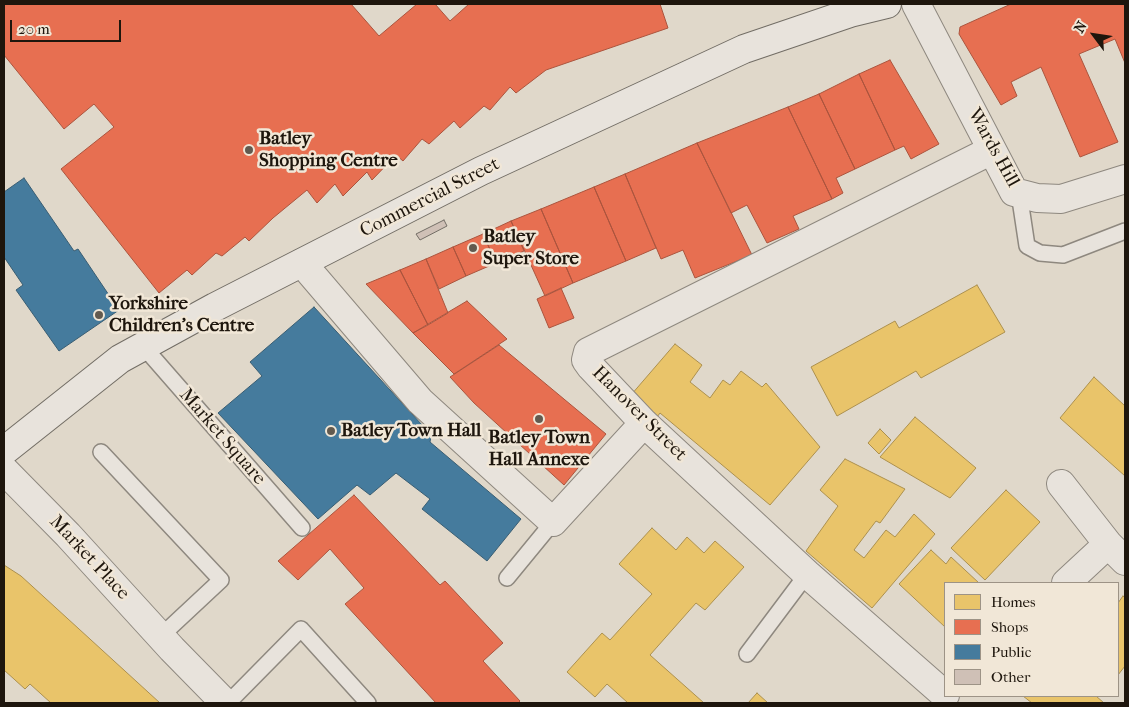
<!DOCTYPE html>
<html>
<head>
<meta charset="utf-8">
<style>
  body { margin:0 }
  #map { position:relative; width:1129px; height:707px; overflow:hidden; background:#e0d8ca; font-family:"IM FELL French Canon",serif }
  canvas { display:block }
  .frame { position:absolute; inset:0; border:5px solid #1e160d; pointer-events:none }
  .legend { position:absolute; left:944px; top:582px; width:175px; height:115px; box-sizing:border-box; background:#f1e7d7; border:1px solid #9d9386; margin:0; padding:6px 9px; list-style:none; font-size:15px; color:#1e160d }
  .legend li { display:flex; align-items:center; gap:10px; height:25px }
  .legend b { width:25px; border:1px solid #9d9386 }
  .north { position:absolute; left:1069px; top:10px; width:50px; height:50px; -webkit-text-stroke:4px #f1e7d7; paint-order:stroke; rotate:301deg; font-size:14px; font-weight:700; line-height:20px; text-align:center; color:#1e160d }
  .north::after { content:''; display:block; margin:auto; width:18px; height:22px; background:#1e160d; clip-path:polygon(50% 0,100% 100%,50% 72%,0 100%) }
  .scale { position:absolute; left:10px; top:20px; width:111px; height:22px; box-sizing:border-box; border:2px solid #1e160d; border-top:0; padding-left:6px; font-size:15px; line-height:18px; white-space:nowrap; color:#1e160d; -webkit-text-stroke:4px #f1e7d7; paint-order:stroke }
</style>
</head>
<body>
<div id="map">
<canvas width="1129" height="707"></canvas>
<div class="frame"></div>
<ul class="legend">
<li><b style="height:14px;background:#e9c46a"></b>Homes</li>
<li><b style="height:14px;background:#e76f51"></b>Shops</li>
<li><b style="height:14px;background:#457b9d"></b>Public</li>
<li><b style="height:14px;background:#cfc0b6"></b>Other</li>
</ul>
<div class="north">N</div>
<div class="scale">20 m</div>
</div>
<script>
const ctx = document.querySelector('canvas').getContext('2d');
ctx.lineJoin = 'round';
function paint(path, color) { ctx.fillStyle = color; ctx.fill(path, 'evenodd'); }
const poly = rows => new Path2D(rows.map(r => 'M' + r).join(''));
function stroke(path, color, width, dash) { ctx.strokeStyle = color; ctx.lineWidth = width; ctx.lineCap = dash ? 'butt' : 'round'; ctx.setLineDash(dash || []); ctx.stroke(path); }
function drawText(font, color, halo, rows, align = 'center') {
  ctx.font = font + ' "IM FELL French Canon",serif'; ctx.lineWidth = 5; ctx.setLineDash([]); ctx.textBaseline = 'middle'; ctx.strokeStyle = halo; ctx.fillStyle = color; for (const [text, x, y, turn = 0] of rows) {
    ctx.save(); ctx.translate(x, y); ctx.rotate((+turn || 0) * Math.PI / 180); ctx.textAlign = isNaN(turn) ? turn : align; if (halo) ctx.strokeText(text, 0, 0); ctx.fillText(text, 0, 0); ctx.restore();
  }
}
const homes = poly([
  [977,285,1005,332,921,378,916,371,837,416,811,367,895,321,899,328,977,285],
  [675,344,702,365,690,382,710,398,723,380,730,385,741,371,762,387,766,383,820,447,770,505,660,413,657,417,631,395,675,344],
  [1094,377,1125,406,1125,476,1060,418,1094,377],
  [915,417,976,468,950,498,880,457,915,417],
  [880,429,891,440,879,454,868,443,880,429],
  [845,459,905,489,880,523,876,521,854,550,864,558,886,530,895,537,914,514,935,534,872,608,806,551,838,506,820,490,845,459],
  [1006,490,1040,522,985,580,951,548,1006,490],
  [652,528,676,550,687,537,704,553,715,541,744,567,705,610,696,603,650,655,704,703,628,703,607,684,595,697,567,672,602,633,610,640,652,594,619,564,652,528],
  [931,550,946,564,951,557,979,583,945,583,945,627,899,584,931,550],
  [4,565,21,576,160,703,51,703,30,684,25,689,4,670,4,565],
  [1123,596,1125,598,1125,666,1118,675,1118,603,1123,596],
  [757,693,768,703,748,703,757,693],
  [1023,696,1096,696,1104,703,1032,703,1023,696]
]);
const shops = poly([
  [4,4,351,4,379,36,417,4,435,4,450,21,469,4,660,4,668,28,546,70,516,93,510,87,490,110,484,106,460,128,454,121,429,144,422,139,403,161,396,155,372,180,367,172,343,196,335,184,317,203,307,190,273,218,249,241,245,237,222,256,216,253,192,275,187,270,159,293,61,169,114,127,94,104,64,129,4,55,4,4],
  [1011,4,1125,4,1125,63,1115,39,1079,54,1118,142,1080,157,1041,67,1011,82,1017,96,1001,105,959,34,960,27,1011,4],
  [890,60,939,144,911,159,904,146,895,150,859,74,890,60],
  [859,74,895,150,855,169,819,94,859,74],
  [819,94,855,169,836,178,843,193,832,199,788,107,819,94],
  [788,107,832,199,793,216,799,229,767,243,747,205,731,213,697,143,788,107],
  [697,143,752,255,695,278,683,250,661,259,625,174,697,143],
  [625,174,656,248,626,261,594,187,625,174],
  [594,187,626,261,573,283,541,209,594,187],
  [541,209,573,283,545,296,511,221,541,209],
  [511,221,524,251,496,263,483,234,511,221],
  [483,234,496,263,466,276,453,247,483,234],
  [453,247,466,276,439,289,426,259,453,247],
  [426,259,448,313,428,325,400,270,426,259],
  [400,270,428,325,413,333,366,284,400,270],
  [561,288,574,318,549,328,537,299,561,288],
  [467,301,507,339,454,374,413,333,467,301],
  [499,345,606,434,564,485,474,403,450,377,499,345],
  [354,495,440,585,445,581,503,643,483,661,520,701,518,703,436,703,345,604,364,588,330,549,298,580,278,561,354,495]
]);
const public = poly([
  [24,178,74,251,78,249,119,310,59,351,16,290,23,285,4,257,4,192,24,178],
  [314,307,423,426,431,436,430,442,521,519,487,561,422,509,430,499,396,473,370,495,357,485,318,519,218,413,262,376,250,362,314,307]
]);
const building = poly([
  [444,220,447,226,420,240,416,234,444,220]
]);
const lane = poly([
  [1019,193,1027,246,1040,253,1063,255,1125,231],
  [143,346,302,528],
  [101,452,221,580,161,636],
  [507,578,553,522],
  [747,654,807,574],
  [228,703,301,629,368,703]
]);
const street = poly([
  [916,4,1014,192,1037,198,1061,199,1125,179],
  [302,263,420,401,553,522,644,423],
  [4,470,68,535,172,649,225,703],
  [1061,484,1108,544,1125,561],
  [1066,583,1108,544],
  [945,695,807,574,644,423,591,367,586,360,588,352,992,150]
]);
const secondary = poly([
  [4,451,120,359,215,307,481,171,744,49,850,13,887,4]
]);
const markers = [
  [249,150,5,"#625a4f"],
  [473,248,5,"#625a4f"],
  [99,315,5,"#625a4f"],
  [539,419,5,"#625a4f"],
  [331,431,5,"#625a4f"]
];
const poiNames = [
  ["Batley",259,139],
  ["Shopping Centre",259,161],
  ["Batley",483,237],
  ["Super Store",483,259],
  ["Yorkshire",109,304],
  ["Children's Centre",109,326],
  ["Batley Town Hall",341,431],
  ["Batley Town",539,438,"center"],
  ["Hall Annexe",539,460,"center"]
];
const streetNames = [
  ["Wards Hill",993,148,61],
  ["Commercial Street",430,198,-27],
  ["Hanover Street",639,414,45],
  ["Market Square",222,437,49],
  ["Market Place",89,558,47]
];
paint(homes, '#e9c46a');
stroke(homes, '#ac904e', 1);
paint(shops, '#e76f51');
stroke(shops, '#ab543d', 1);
paint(public, '#457b9d');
stroke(public, '#395d72', 1);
paint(building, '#cfc0b6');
stroke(building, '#726d65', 1);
stroke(lane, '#8e887f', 18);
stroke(street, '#8e887f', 30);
stroke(secondary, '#726d65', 30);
stroke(lane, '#e8e3dc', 15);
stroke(street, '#e8e3dc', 28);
stroke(secondary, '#e8e3dc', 28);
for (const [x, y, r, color] of markers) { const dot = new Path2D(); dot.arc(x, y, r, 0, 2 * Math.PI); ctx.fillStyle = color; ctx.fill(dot); stroke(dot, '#f1e7d7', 2); }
drawText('bold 19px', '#1e160d', '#f1e7d7', poiNames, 'left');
drawText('19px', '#1e160d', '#f1e7d7', streetNames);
</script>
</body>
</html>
